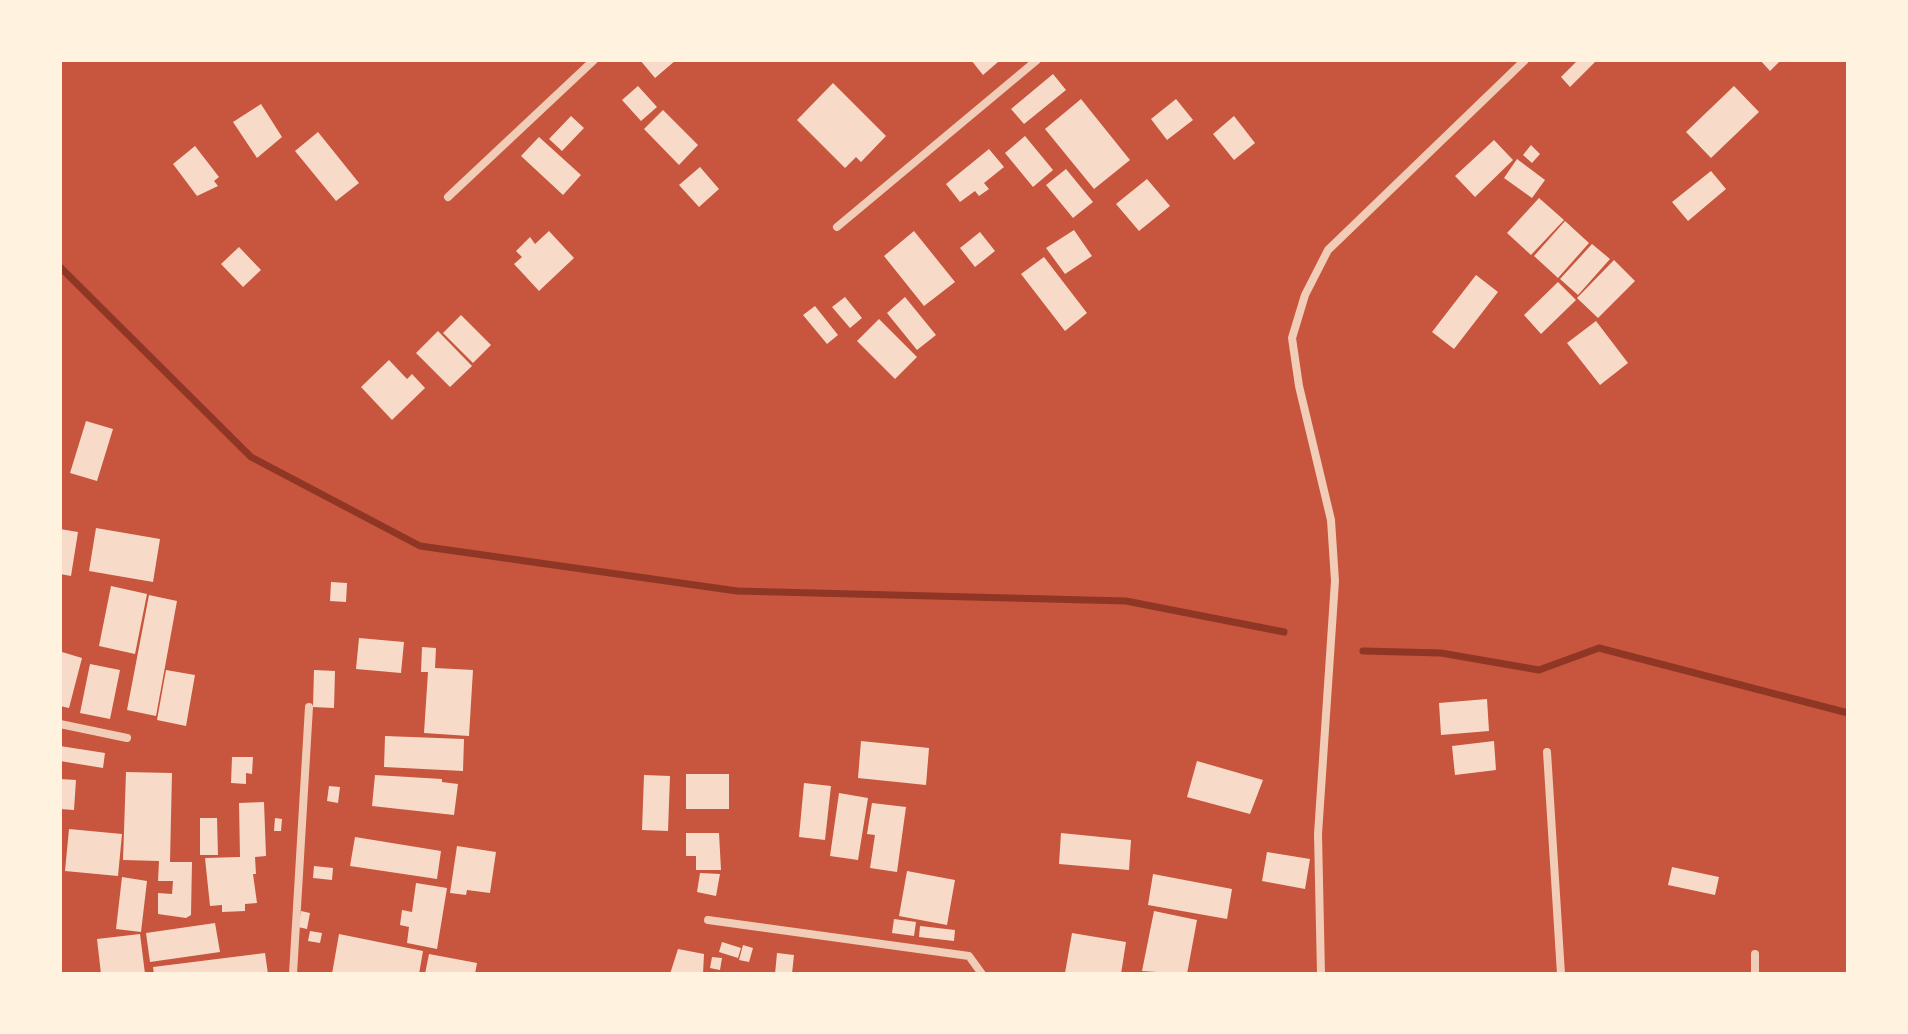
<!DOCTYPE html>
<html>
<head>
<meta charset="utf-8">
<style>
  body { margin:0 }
  #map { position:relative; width:1908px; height:1034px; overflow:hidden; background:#c8553d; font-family:"Sofia Sans Condensed",sans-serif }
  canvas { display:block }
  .frame { position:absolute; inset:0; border:62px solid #fff3e0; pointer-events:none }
</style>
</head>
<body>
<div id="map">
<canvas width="1908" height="1034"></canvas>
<div class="frame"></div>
</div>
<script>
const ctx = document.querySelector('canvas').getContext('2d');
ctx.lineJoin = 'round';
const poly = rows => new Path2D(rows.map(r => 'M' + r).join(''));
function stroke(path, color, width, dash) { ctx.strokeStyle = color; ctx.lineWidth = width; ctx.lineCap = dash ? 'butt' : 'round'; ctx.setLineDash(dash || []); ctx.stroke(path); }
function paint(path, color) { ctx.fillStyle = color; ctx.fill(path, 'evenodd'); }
const stream = poly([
  [60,267,251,457,420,546,737,591,1126,601,1284,632],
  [1363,651,1441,653,1539,670,1599,648,1848,713]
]);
const building = poly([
  [640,60,676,60,655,78],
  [971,60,996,60,998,62,983,75],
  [1578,60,1597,60,1570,87,1561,77],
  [1760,60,1781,60,1770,71],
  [1053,74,1066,90,1024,124,1011,109],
  [833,83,886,136,861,162,856,157,845,168,797,120],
  [638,86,657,107,641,121,622,100],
  [1734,86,1759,112,1711,158,1686,132],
  [1081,99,1130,160,1094,189,1045,129],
  [1176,99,1193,120,1167,140,1151,119],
  [261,104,282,137,257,158,233,122],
  [663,110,698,145,679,165,644,129],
  [571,116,584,128,562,151,549,139],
  [1234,116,1255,143,1234,160,1213,134],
  [318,132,359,183,336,201,295,151],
  [1025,136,1053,170,1033,187,1005,153],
  [539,137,581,175,563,195,521,156],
  [1494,140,1513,160,1475,197,1455,176],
  [1531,145,1540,154,1532,163,1523,155],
  [195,146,219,177,214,181,218,186,197,196,173,164],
  [989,149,1004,167,984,183,989,189,979,196,975,191,960,202,946,184],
  [1517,159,1545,180,1532,198,1504,178],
  [700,167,719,189,699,207,679,185],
  [1066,169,1093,202,1073,218,1046,185],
  [1711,171,1726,189,1688,221,1672,202],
  [1147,179,1170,206,1139,231,1116,204],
  [1539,198,1564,220,1531,255,1507,233],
  [1565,221,1589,243,1558,278,1534,256],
  [1074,230,1092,256,1065,274,1046,248],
  [549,231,574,258,539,291,514,264,522,257,516,251,530,237,535,244],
  [914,231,955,282,924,306,884,256],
  [980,232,995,251,975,267,960,248],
  [1592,244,1610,259,1578,295,1560,279],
  [239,247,261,270,243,287,221,264],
  [1044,257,1087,313,1065,331,1021,274],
  [1614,260,1635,281,1598,318,1577,298],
  [1476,275,1498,292,1454,349,1432,332],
  [1558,282,1576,300,1541,334,1524,315],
  [845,297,862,318,850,328,832,307],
  [905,297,936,335,917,350,887,313],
  [815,306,838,335,827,344,803,315],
  [461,315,491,345,473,363,443,333],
  [879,319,917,357,895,379,857,341],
  [1596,321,1628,363,1600,385,1567,343],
  [438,331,472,366,450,387,416,353],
  [389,360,407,379,412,374,425,388,392,420,361,387],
  [86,421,113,429,97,481,70,473],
  [96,528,160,539,153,582,89,571],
  [60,529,78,532,71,576,60,574],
  [331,582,347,583,346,602,330,601],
  [111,586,147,594,135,654,99,646],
  [149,595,177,601,156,716,127,710],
  [359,638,404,642,401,673,356,669],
  [422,647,436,648,435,668,473,670,469,736,424,733,428,672,421,672],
  [62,652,82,658,69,708,60,706],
  [90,664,120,670,110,719,80,713],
  [166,670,195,675,186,726,157,720],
  [314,670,335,671,334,708,313,707],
  [1487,699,1489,731,1441,735,1439,703],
  [385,736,464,739,463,771,384,767],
  [861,741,929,748,926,785,858,778],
  [1494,741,1496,770,1455,775,1452,746],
  [60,746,105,753,103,768,60,761],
  [232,757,253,757,252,774,246,773,246,784,231,783],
  [1197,761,1263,780,1250,814,1187,797],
  [126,772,172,773,170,862,192,862,191,915,186,918,158,914,158,893,172,894,173,881,158,881,159,861,123,860],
  [686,774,729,774,729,809,686,809],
  [375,775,442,779,442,782,458,784,454,815,372,806],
  [644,775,670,776,668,831,642,830],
  [60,779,76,780,74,810,60,809],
  [804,783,831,786,825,840,799,837],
  [329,786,340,787,338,803,327,801],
  [839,793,868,798,858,860,830,856],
  [264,802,266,856,255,857,256,874,253,874,257,903,245,904,245,911,222,912,222,905,210,906,205,858,240,857,239,803],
  [872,803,906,807,897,872,870,868,875,835,867,834],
  [200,818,217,818,218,855,200,855],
  [275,818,282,819,281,831,274,831],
  [69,829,122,834,118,876,65,871],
  [686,833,719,833,721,870,696,870,696,856,686,856],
  [1061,833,1131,840,1129,870,1059,864],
  [355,837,441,851,437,879,350,866],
  [457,846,496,852,490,893,467,890,466,895,450,893],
  [1267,852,1310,859,1305,889,1262,881],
  [314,866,333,868,332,880,313,878],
  [1672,867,1719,877,1715,895,1668,885],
  [907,871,955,880,947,925,899,916],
  [700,873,720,874,716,896,697,892],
  [1153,874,1232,889,1227,919,1148,905],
  [122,877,147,881,141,932,116,929],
  [416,883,447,888,437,949,407,943,409,927,400,925,402,910,412,912],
  [301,911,310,913,307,929,298,927],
  [1154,911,1197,920,1187,974,1142,971],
  [894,919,916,922,914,936,892,933],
  [215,923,220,952,150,962,146,933],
  [920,926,955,930,954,941,919,937],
  [310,931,322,933,320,943,308,941],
  [1072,933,1126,942,1121,974,1065,973],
  [140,934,145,974,101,974,97,939],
  [339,934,423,951,419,974,332,974],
  [722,942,741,948,738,958,719,952],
  [743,945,753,948,749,962,739,960],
  [678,949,704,954,703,974,670,974],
  [265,953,268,974,154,974,153,967],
  [777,953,794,955,792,974,775,974],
  [429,954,477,963,475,974,425,974],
  [712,957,722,958,720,970,710,968]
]);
const minor = poly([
  [448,197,594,60],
  [837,227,1037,60],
  [60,724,127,738],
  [1547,752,1561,974],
  [708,920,969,956,982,974],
  [1755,954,1755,974],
  [293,974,309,707],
  [1321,974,1318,834,1335,581,1331,520,1299,386,1292,338,1305,295,1328,250,1525,60]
]);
stroke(stream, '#8f3625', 7);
paint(building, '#f7dbc8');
stroke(minor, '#f1ccb7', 8);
</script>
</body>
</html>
